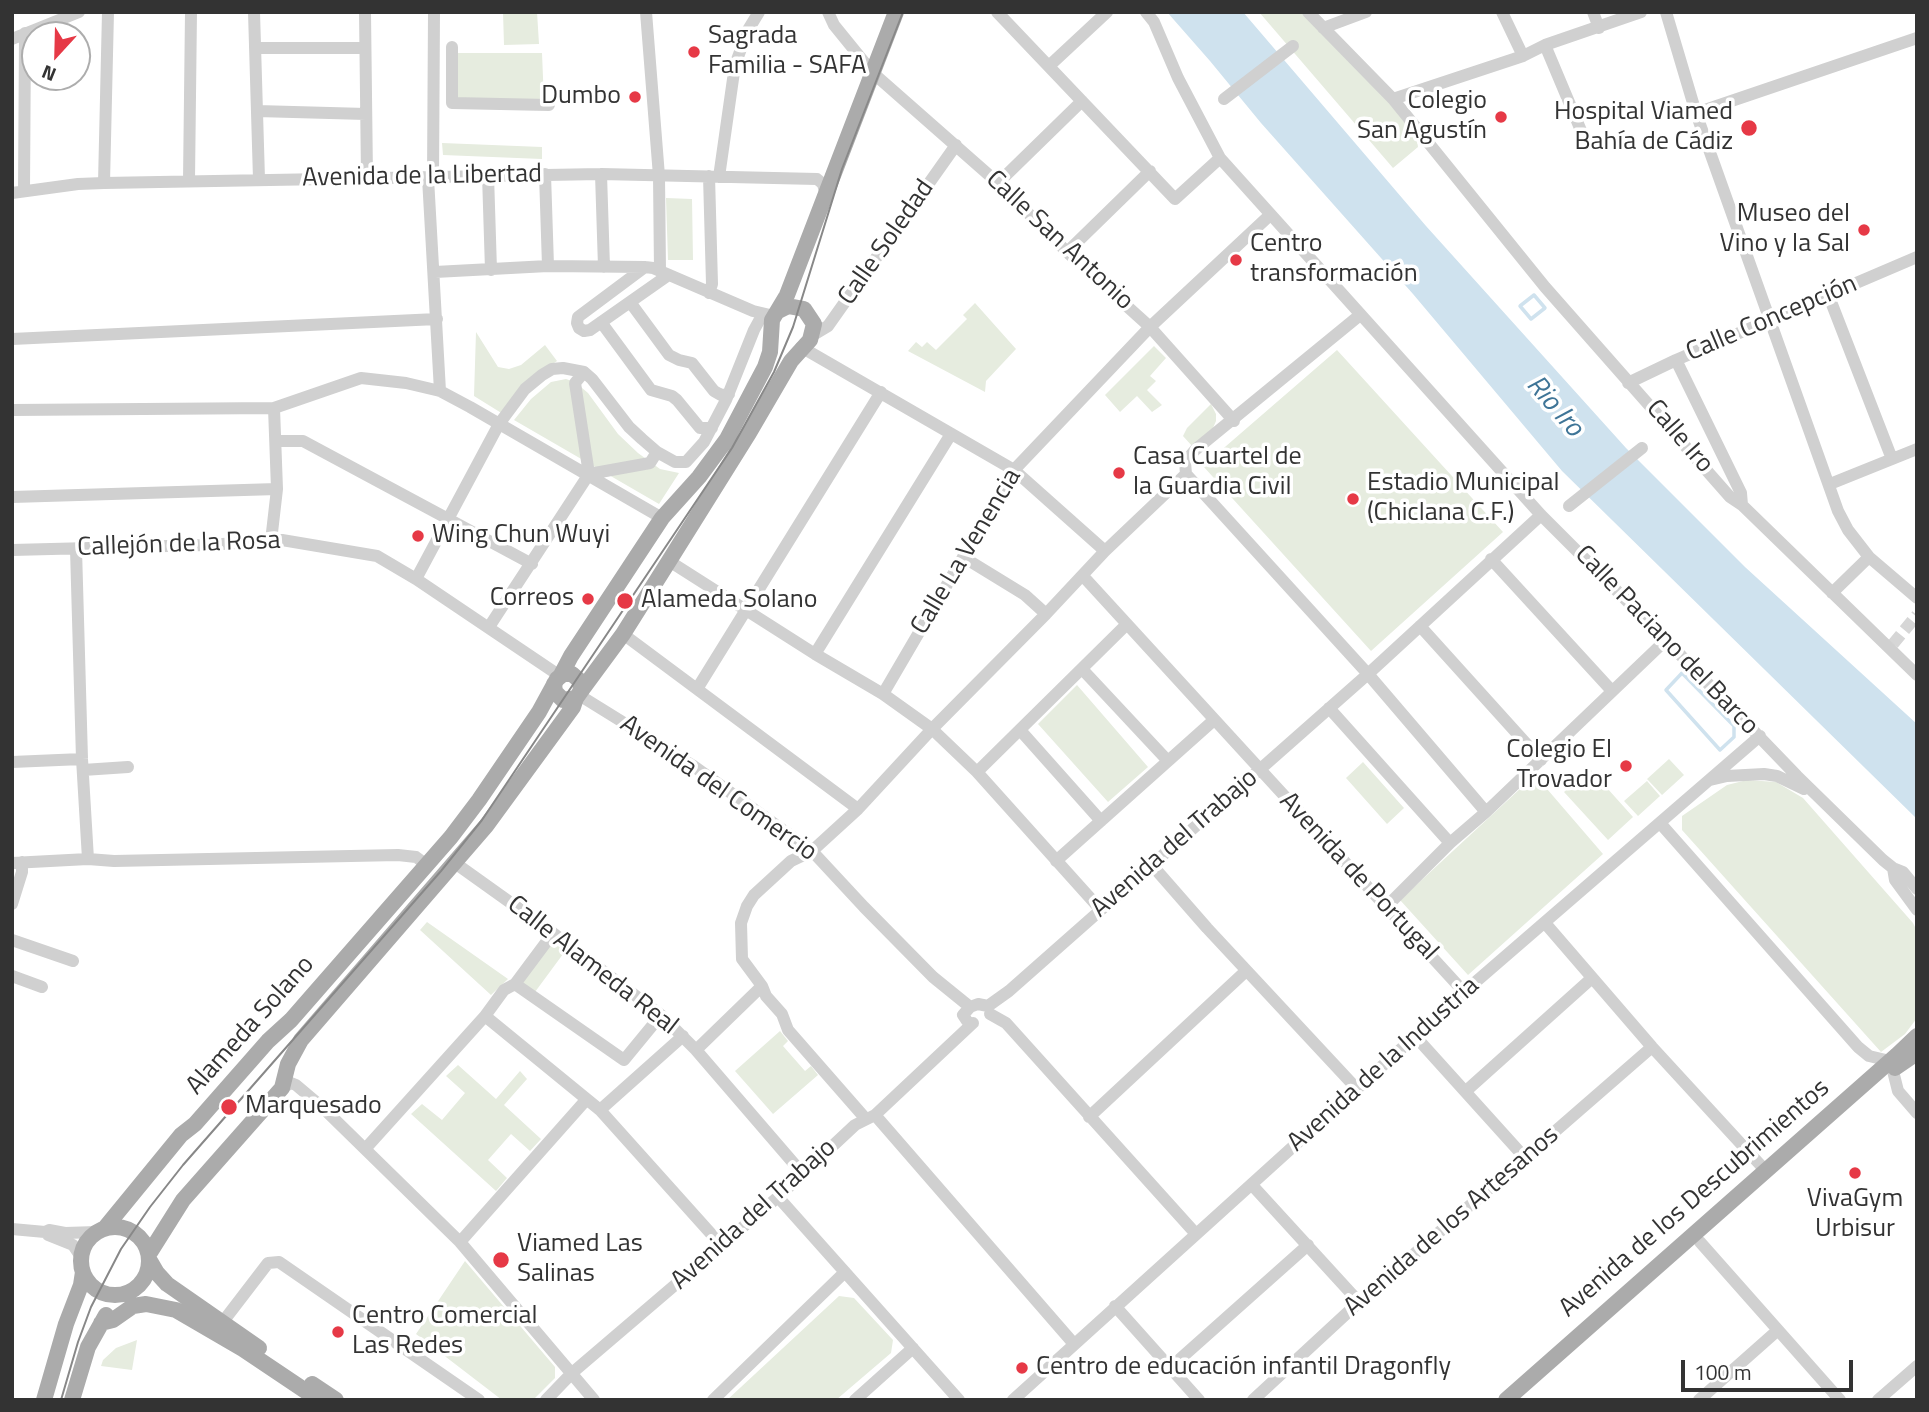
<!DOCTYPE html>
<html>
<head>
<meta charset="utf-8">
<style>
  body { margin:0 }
  #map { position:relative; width:1929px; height:1412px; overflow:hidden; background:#fff; font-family:"Titillium Web",sans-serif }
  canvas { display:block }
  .frame { position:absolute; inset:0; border:14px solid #333; pointer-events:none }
  .north { position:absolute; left:21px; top:21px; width:70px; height:70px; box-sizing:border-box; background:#fff; border:2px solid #adadad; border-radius:50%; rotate:202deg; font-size:19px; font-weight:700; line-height:28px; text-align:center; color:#333 }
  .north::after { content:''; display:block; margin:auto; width:24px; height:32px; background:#e63946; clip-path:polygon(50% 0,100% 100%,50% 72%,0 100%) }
  .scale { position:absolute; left:1681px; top:1360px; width:172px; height:32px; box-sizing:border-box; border:4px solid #333; border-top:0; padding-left:9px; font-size:21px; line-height:24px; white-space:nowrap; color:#333; -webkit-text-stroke:5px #fff; paint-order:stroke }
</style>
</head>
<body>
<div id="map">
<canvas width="1929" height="1412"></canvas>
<div class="frame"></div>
<div class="north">N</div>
<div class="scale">100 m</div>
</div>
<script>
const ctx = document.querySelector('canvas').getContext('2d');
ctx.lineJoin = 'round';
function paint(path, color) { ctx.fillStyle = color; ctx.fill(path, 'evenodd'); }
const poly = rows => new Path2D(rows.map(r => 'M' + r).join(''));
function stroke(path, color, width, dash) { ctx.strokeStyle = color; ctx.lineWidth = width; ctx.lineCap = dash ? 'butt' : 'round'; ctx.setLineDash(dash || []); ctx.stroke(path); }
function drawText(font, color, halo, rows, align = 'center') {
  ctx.font = font + ' "Titillium Web",sans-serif'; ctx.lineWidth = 7; ctx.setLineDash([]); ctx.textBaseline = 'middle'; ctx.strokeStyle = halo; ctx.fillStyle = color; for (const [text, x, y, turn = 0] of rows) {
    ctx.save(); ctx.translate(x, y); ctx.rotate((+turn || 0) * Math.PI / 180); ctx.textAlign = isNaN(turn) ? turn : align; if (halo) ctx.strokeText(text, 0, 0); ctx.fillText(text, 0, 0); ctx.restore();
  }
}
const green = poly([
  [503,12,537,12,539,44,504,45],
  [1259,12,1308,12,1393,99,1417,139,1418,147,1393,168],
  [455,53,542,53,544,102,454,101],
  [442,143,542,147,542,159,443,155],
  [666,198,692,199,693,260,668,260],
  [975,303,1016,349,986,381,985,392,908,351,916,342,922,347,927,342,936,350,967,319,963,315],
  [476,332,498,367,509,369,521,365,545,345,557,361,544,370,503,414,474,396],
  [1154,346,1166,358,1150,376,1156,381,1147,390,1162,405,1152,412,1137,396,1120,412,1105,395],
  [1337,350,1503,532,1371,651,1203,466],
  [566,379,575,382,588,393,618,434,638,453,660,469,679,473,659,504,514,420,531,399,551,382],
  [1211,404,1216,414,1216,421,1213,428,1192,446,1183,436,1187,428],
  [1077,685,1148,767,1108,802,1038,724],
  [1669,759,1684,775,1662,795,1647,779],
  [1363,762,1404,808,1387,824,1346,778],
  [1590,769,1633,817,1608,840,1564,792],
  [1535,775,1603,854,1468,975,1400,900],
  [1747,780,1776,782,1803,798,1913,923,1917,931,1917,1018,1905,1034,1881,1052,1682,830,1682,816,1727,785],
  [1647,781,1660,796,1638,816,1624,801],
  [427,922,508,979,491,995,420,930],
  [552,940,566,950,535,992,522,983],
  [780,1031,788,1041,783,1046,805,1071,811,1066,818,1075,773,1114,735,1071],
  [458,1065,496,1099,520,1071,527,1079,504,1105,541,1139,530,1151,511,1134,488,1160,507,1178,496,1191,411,1114,422,1104,442,1120,465,1093,446,1076],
  [465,1261,555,1367,555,1378,533,1400,502,1400,416,1334],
  [839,1296,854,1298,893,1340,891,1353,836,1400,727,1400],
  [137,1340,132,1370,101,1366,103,1360,116,1348]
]);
const water = poly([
  [1167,12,1243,12,1426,226,1626,448,1745,567,1917,724,1917,819,1562,471,1413,294,1261,123,1210,61]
]);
const stream = poly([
  [1534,295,1545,308,1531,319,1520,306,1534,295],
  [1682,673,1734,726,1734,737,1720,750,1666,690,1682,673]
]);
const minorTunnel = poly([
  [1893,644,1917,615]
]);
const minor = poly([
  [254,12,259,179],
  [365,12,367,177],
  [646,12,659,176,660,271],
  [828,12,834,25,873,73,998,183,1067,252,1150,327,1234,421],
  [997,12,1175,199,1220,158],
  [1146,12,1154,22,1178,78,1220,158,1541,515,1666,640,1797,776,1883,860,1893,868,1903,872,1917,889],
  [1308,12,1393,99,1545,287,1730,497,1742,505,1917,675],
  [1502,12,1523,56],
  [1593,12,1599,28],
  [1666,12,1696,113,1838,511,1848,530,1869,557,1917,598],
  [1323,28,1366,12],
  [12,39,79,12],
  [1545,45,1582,133],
  [452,47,452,103,549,105],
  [255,48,365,48],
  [1049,66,1107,12],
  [1224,99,1293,46],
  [1393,99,1523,56,1545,45,1641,12],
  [257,111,366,114],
  [1696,113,1917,38],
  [545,174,548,266],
  [601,174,604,267],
  [488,175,491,270],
  [719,177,735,65,748,30,759,12],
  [428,178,440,391],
  [433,178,434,12],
  [189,180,191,12],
  [104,183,108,12],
  [998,183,1082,101],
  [24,191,25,33],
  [12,193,78,184,104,183,601,174,817,179,823,184,825,192],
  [1067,252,1150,171],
  [645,267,578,317,577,323,579,328,584,331,590,330,667,276],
  [435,272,548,266,645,267,653,268,753,311,770,315],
  [709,293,712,284,709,176],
  [1828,294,1892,459],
  [630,302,669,355,679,360,692,363,714,391,721,395,729,394],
  [601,322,651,390,672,396,677,400,700,428,712,428],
  [813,335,828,326,956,145],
  [12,339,437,319],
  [801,347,1014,470,1105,551],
  [1676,360,1741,493,1742,505],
  [584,372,575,383,589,474,650,463,657,452],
  [1628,383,1676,360,1917,257],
  [12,410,274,408,361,378,406,383,440,391,470,407,662,518],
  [277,441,303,441,532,564],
  [1186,474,1368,674,1486,812],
  [1186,474,1185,462,1195,450,1360,315],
  [1830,484,1917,449],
  [12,497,277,489],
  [1569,506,1642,448],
  [271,541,277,489,274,408],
  [76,549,82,759,88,859],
  [12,550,207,545,282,540,377,556,416,579,560,676],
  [963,557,1025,595,1046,614],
  [1491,559,1612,691],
  [669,561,815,654,883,694,932,729,977,772,1100,909],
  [1083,576,1464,992],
  [416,579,499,424,525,389,542,375,552,369,563,368,584,372,592,379,629,427,642,439,657,452,675,462,686,462,704,442,726,400,754,330,760,319,768,315],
  [1832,593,1869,557],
  [1420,626,1541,760],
  [489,627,589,474],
  [623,634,858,809],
  [815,654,951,434],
  [1082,669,1168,761],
  [697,689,881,392],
  [883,694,1014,470,1150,327,1270,215],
  [579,695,692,765,812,851,864,907,933,977,970,1007],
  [1329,708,1450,843],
  [1020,730,1101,821],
  [12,762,82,759],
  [83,770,128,767],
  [977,772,1127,624],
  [1710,780,1727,776,1764,774,1777,776,1804,789],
  [1660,823,1858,1047,1869,1056,1890,1061],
  [1056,861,1214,720],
  [12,863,88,859,114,861,398,855,416,857,427,865],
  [455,863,553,933,661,1015,696,1050,802,1173],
  [1151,864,1207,928,1357,1089],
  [1893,868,1895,880,1917,910],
  [12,904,22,872,22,862],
  [1385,908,1450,843,1486,812,1666,640],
  [1545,923,1652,1047,1765,1170],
  [12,940,73,961],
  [12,976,42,987],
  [515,984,624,1060,661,1015],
  [988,1006,1009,991,1368,674,1541,515],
  [990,1014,1006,1023,1196,1234],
  [485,1016,600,1110,722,1246],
  [967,1021,963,1015,970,1007,978,1004,988,1006],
  [1415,1036,1526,1159],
  [696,1050,762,986],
  [1893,1071,1898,1091,1917,1113],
  [282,1088,291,1083,296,1085,322,1107,460,1242,594,1400],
  [1466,1091,1592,978],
  [600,1110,683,1036],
  [875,1115,1074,1344],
  [1089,1117,1246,971],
  [865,1118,788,1030,782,1014,766,996,762,986,742,959,741,923,747,906,754,895,791,861,812,851,858,809,932,729,1046,614,1105,551,1186,474],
  [366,1148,485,1016,504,990,515,984,553,933],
  [1252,1185,1359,1302],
  [778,1197,959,1400],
  [12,1229,45,1232,49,1230,65,1233,97,1232],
  [48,1235,73,1245,81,1257],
  [460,1242,586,1100],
  [1700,1242,1840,1400],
  [1115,1306,1199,1400],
  [222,1323,268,1263,279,1262,479,1400],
  [1171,1367,1308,1245],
  [546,1400,572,1373,778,1197,855,1125,875,1115,973,1023],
  [713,1400,845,1272],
  [855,1400,913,1348],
  [1013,1400,1464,992,1760,736],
  [1253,1400,1359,1302,1652,1047],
  [1699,1400,1778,1330],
  [1878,1400,1917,1366]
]);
const major = poly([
  [561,675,571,656,662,518,699,477,727,439,765,367,770,352,772,320,787,295,896,12],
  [581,691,623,634,669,561,749,433,791,361,810,340,814,324,804,309,788,306,778,311],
  [1895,1068,1917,1053],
  '81 1261a34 34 0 1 1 68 0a34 34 0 1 1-68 0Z',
  [104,1229,181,1135,195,1124,268,1041,291,1020,451,837,479,800,539,712,557,679,563,674,572,674,580,681,581,691,576,698,563,700,555,692,554,684],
  [149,1254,183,1200,282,1088,288,1064,301,1040,486,826,573,707,576,698],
  [150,1261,157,1273,167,1284,259,1348],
  [101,1323,113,1320,133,1306,146,1304,176,1310,243,1349,319,1400],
  [312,1384,336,1400],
  [44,1400,66,1324,81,1285,83,1272],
  [72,1400,88,1347,106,1315],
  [1506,1400,1897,1055,1917,1036]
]);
const tram = poly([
  [61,1400,78,1342,91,1307,121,1249,150,1207,183,1165,441,871,482,820,732,448,774,372,793,327,842,169,903,12]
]);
const markers = [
  [694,52,7,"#e63946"],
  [635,97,7,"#e63946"],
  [1501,117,7,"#e63946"],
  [1749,128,9,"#e63946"],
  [1864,230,7,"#e63946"],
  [1236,260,7,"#e63946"],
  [1119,473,7,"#e63946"],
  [1353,499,7,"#e63946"],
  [418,536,7,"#e63946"],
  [588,599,7,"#e63946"],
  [625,601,9,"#e63946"],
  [1626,766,7,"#e63946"],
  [229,1107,9,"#e63946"],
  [1855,1173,7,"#e63946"],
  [501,1260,9,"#e63946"],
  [338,1332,7,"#e63946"],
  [1022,1368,7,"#e63946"]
];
const poiNames = [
  ["Sagrada",708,37],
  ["Familia - SAFA",708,67],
  ["Dumbo",621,97,"right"],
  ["Colegio",1487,102,"right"],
  ["San Agustín",1487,132,"right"],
  ["Hospital Viamed",1733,113,"right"],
  ["Bahía de Cádiz",1733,143,"right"],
  ["Museo del",1850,215,"right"],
  ["Vino y la Sal",1850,245,"right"],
  ["Centro",1250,245],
  ["transformación",1250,275],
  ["Casa Cuartel de",1133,458],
  ["la Guardia Civil",1133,488],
  ["Estadio Municipal",1367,484],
  ["(Chiclana C.F.)",1367,514],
  ["Wing Chun Wuyi",432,536],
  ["Correos",574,599,"right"],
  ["Alameda Solano",641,601],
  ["Colegio El",1612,751,"right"],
  ["Trovador",1612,781,"right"],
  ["Marquesado",245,1107],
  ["VivaGym",1855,1200,"center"],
  ["Urbisur",1855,1230,"center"],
  ["Viamed Las",517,1245],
  ["Salinas",517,1275],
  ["Centro Comercial",352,1317],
  ["Las Redes",352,1347],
  ["Centro de educación infantil Dragonfly",1036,1368]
];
const streetNames = [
  ["Avenida de la Libertad",422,177,-1],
  ["Calle San Antonio",1059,241,43],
  ["Calle Soledad",887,243,-55],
  ["Calle Concepción",1772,319,-23],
  ["Calle Iro",1679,437,49],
  ["Callejón de la Rosa",179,545,-2],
  ["Calle La Venencia",967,552,-59],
  ["Calle Paciano del Barco",1666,641,46],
  ["Avenida del Comercio",718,789,35],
  ["Avenida del Trabajo",1175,844,-41],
  ["Avenida de Portugal",1358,877,47],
  ["Calle Alameda Real",592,966,38],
  ["Alameda Solano",251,1026,-48],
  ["Avenida de la Industria",1384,1065,-42],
  ["Avenida de los Descubrimientos",1695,1199,-41],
  ["Avenida del Trabajo",754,1215,-42],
  ["Avenida de los Artesanos",1452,1222,-41]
];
const waterNames = [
  ["Rio Iro",1554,407,49]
];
paint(green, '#e6ecdf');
paint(water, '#cfe2ee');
stroke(stream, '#cfe2ee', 3.5);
stroke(minorTunnel, '#d6d6d6', 12, [12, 6]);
stroke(minor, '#d0d0d0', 12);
stroke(major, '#ababab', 16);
stroke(tram, '#888', 2);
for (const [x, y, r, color] of markers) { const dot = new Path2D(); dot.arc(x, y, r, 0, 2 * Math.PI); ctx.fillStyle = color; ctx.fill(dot); stroke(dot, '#fff', 2.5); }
drawText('26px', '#333', '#fff', poiNames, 'left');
drawText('26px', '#333', '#fff', streetNames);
drawText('italic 28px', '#3f7597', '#fff', waterNames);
</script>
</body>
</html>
